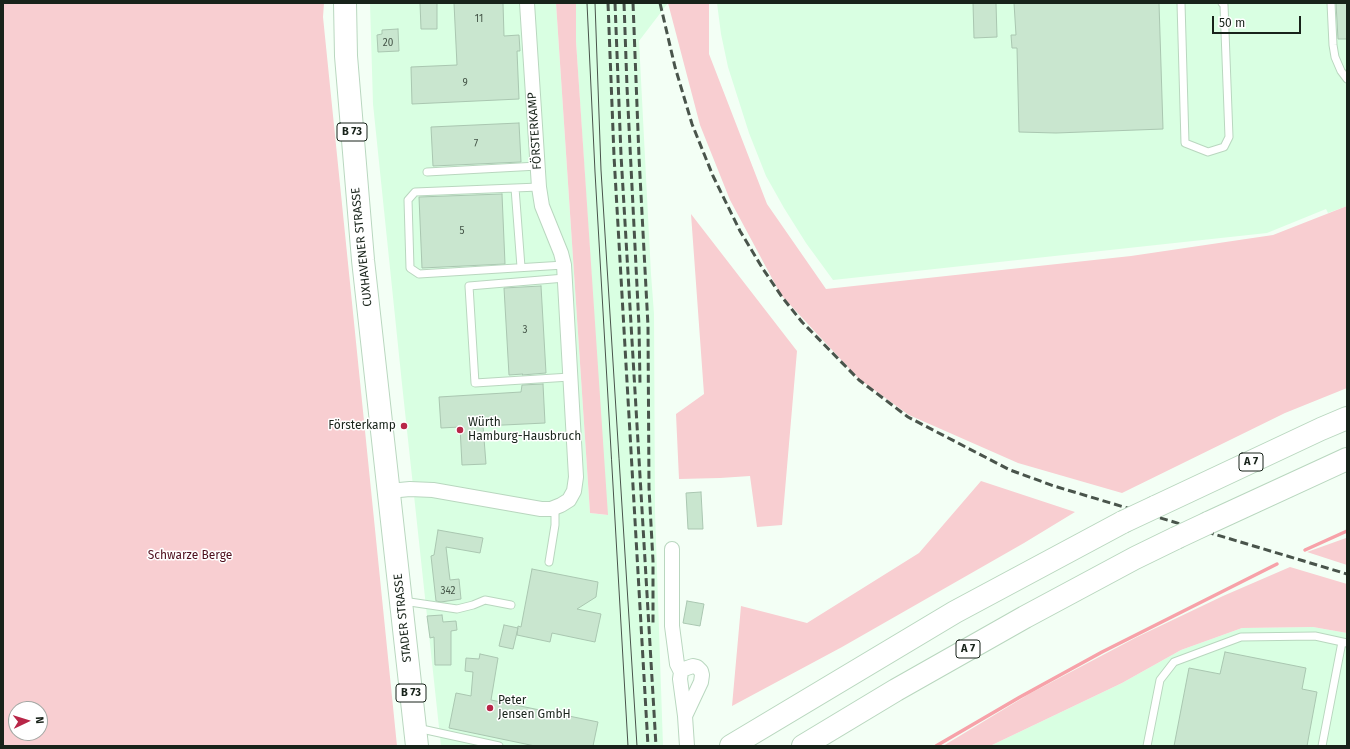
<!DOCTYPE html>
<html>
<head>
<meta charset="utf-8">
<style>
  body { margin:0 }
  #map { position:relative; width:1350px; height:749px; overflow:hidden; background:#f3fff5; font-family:"Fira Sans",sans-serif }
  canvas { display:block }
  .frame { position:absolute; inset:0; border:4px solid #18231a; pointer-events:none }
  .north { position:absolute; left:8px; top:701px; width:40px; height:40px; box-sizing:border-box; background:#fff; border:1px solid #a3a7a3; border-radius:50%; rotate:86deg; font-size:11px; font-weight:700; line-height:16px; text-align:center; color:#18231a }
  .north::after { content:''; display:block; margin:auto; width:14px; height:18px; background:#b82648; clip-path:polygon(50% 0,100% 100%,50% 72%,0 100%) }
  .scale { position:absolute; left:1212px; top:16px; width:89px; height:18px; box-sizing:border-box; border:2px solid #18231a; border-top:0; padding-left:5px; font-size:12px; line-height:14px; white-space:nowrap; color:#18231a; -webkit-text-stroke:3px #fff; paint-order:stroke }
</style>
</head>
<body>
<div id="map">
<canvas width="1350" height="749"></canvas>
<div class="frame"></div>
<div class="north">N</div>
<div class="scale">50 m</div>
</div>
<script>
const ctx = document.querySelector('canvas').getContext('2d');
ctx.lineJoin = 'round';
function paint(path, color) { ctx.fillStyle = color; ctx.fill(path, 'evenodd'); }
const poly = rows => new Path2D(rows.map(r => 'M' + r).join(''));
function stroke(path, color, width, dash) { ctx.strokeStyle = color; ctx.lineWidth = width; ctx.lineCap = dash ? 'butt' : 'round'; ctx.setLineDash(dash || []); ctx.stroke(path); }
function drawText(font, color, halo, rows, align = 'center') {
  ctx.font = font + ' "Fira Sans",sans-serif'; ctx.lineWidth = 3; ctx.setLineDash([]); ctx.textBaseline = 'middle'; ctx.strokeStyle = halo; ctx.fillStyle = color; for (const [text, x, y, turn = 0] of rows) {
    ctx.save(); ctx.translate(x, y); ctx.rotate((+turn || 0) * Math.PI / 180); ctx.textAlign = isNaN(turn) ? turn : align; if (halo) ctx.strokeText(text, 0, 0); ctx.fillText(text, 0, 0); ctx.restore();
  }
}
const built = poly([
  [370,3,556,3,590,513,607,515,576,41,576,3,668,3,639,41,651,274,654,314,655,512,663,746,441,746,402,384,373,104],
  [717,3,1347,3,1347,206,1328,213,1326,209,1267,233,833,280,806,243,784,208,766,176,749,133,728,67,721,34],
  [1313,627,1347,633,1347,746,990,746,1122,683,1181,650,1242,628]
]);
const green = poly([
  [3,3,324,3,323,17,397,746,3,746],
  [16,709,40,709,40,733,16,733],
  [556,3,576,3,576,41,608,515,590,513],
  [668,3,709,3,709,54,767,204,826,289,1131,256,1273,235,1347,206,1347,388,1285,413,1122,493,1018,463,909,415,859,379,781,295,730,200,700,125],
  [691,214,797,351,782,525,757,527,750,476,720,478,679,479,676,414,704,394],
  [981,481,1075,512,1024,543,842,647,732,706,741,606,807,623,919,553],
  [1346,538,1347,542,1347,565,1307,552],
  [1290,567,1347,584,1347,633,1313,627,1242,628,1181,650,1122,683,990,746,943,746,1029,694,1137,637,1223,596]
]);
const stream = poly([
  [1305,550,1347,531],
  [936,746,1020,697,1102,652,1277,564]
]);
const building = poly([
  [420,3,437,3,437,29,421,29,420,3],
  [454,3,503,3,504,36,519,35,520,51,517,51,519,99,412,104,411,67,457,65,454,3],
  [973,3,996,3,997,37,974,38,973,3],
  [1014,3,1159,3,1163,129,1056,133,1019,132,1017,48,1012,48,1011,35,1016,35,1014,3],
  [1336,3,1347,3,1347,39,1338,39,1336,3],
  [398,29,399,51,378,52,377,35,382,34,382,30,398,29],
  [519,123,521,162,433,166,431,127,519,123],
  [502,194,505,264,422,268,419,197,502,194],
  [541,286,546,373,522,375,523,374,509,375,504,288,541,286],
  [543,384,545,423,483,426,486,464,462,465,460,427,441,428,439,397,521,392,522,385,543,384],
  [701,492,703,529,688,529,686,493,701,492],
  [438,530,483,538,480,553,446,547,450,580,459,579,461,599,441,602,436,601,431,556,434,555,438,530],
  [532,569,598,582,596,597,577,609,601,614,595,642,552,633,550,642,517,635,518,626,521,627,532,569],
  [687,601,704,604,700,626,683,623,687,601],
  [442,615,443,622,456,621,457,630,451,631,451,665,435,665,434,637,430,638,427,616,442,615],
  [504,625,518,628,513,649,499,646,504,625],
  [1225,652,1306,668,1302,689,1317,692,1307,746,1174,746,1189,668,1220,674,1225,652],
  [480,654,498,658,491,700,598,722,593,746,535,746,449,728,456,693,471,696,473,672,465,671,466,658,479,659,480,654]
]);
const lane = poly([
  [1181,3,1185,143,1208,152,1224,147,1229,137,1224,5,1222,3],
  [1331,3,1333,45,1335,57,1341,71,1347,79],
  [427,172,538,166],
  [539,187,415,192,408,200,410,268,419,274,564,265],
  [515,188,521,267],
  [565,278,469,286,475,383,570,377],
  [549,562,555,525,555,508],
  [403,601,457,609,473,605,485,600,511,605],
  [417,728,499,746],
  [1147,746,1160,680,1174,662,1241,637,1315,636,1347,643],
  [1322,746,1342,642]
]);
const street = poly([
  [389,491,410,489,433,490,541,509,551,509,561,505,569,500,574,491,576,477,564,265,561,253,542,206,539,187,527,3],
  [672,549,672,626,677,664,681,672],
  [685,716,701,682,702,675,701,671,697,667,693,666,684,669,681,672,680,679,685,716,687,746]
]);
const primary = poly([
  [345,3,346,56,363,260,417,746]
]);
const highway = poly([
  [1155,507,1321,429,1347,418],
  [1208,523,1347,459],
  [731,746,955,612,1123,522],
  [803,746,896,690,1025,617,1135,558,1176,538]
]);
const tram = poly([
  [587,3,595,172,628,746],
  [595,3,601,170,637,746]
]);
const rail = poly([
  [608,3,614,156,648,746],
  [615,3,621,155,656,746],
  [624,3,627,87,639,326,640,384],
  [633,3,639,157,648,326,649,488,653,561,653,625],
  [660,3,675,67,692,124,713,176,740,231,763,269,782,297,802,322,859,380,908,417,1010,470,1054,486,1347,574]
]);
const highwayBridge = poly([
  [1123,522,1155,507],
  [1176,538,1208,523]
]);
const markers = [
  [404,426,4,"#b82648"],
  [460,430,4,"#b82648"],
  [490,708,4,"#b82648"]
];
const numberNames = [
  ["11",479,19],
  ["20",388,43],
  ["9",465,83],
  ["7",476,144],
  ["5",462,231],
  ["3",525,330],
  ["342",448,591]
];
const shields = [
  [352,132,30],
  [1251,462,24],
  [968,649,24],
  [411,693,30]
];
const shieldNames = [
  ["B 73",352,132],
  ["A 7",1251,462],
  ["A 7",968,649],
  ["B 73",411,693]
];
const streetNames = [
  ["FÖRSTERKAMP",535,131,-94],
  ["CUXHAVENER STRASSE",362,247,-96],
  ["STADER STRASSE",403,618,-96]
];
const poiNames = [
  ["Würth",468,423],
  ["Hamburg-Hausbruch",468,437],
  ["Försterkamp",396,426,"right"],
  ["Peter",498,701],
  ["Jensen GmbH",498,715]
];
const parkNames = [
  ["Schwarze Berge",190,556]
];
paint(built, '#d9ffe2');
paint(green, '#f8ced1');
stroke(stream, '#f7a2a9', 3.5);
paint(building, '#c9e6cf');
stroke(building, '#aac7b1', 1);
stroke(lane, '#b9d7bf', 9);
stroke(street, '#b9d7bf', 16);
stroke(primary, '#b9d7bf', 24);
stroke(highway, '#b9d7bf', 24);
stroke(lane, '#fff', 7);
stroke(street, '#fff', 14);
stroke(primary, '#fff', 22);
stroke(highway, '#fff', 22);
stroke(tram, '#49544b', 1);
stroke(rail, '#49544b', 3, [8, 4]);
stroke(highwayBridge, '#b9d7bf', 24, []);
stroke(highwayBridge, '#fff', 22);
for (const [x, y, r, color] of markers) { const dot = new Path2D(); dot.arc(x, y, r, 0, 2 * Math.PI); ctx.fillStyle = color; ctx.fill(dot); stroke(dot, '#fff', 1.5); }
drawText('10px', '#445447', null, numberNames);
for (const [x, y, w] of shields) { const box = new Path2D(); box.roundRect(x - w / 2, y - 9, w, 18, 3); ctx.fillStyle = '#fff'; ctx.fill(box); stroke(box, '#18231a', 1); }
drawText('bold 11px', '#18231a', null, shieldNames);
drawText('12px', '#18231a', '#fff', streetNames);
drawText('12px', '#18231a', '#fff', poiNames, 'left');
drawText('12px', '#4e0e1c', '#fff', parkNames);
</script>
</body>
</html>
